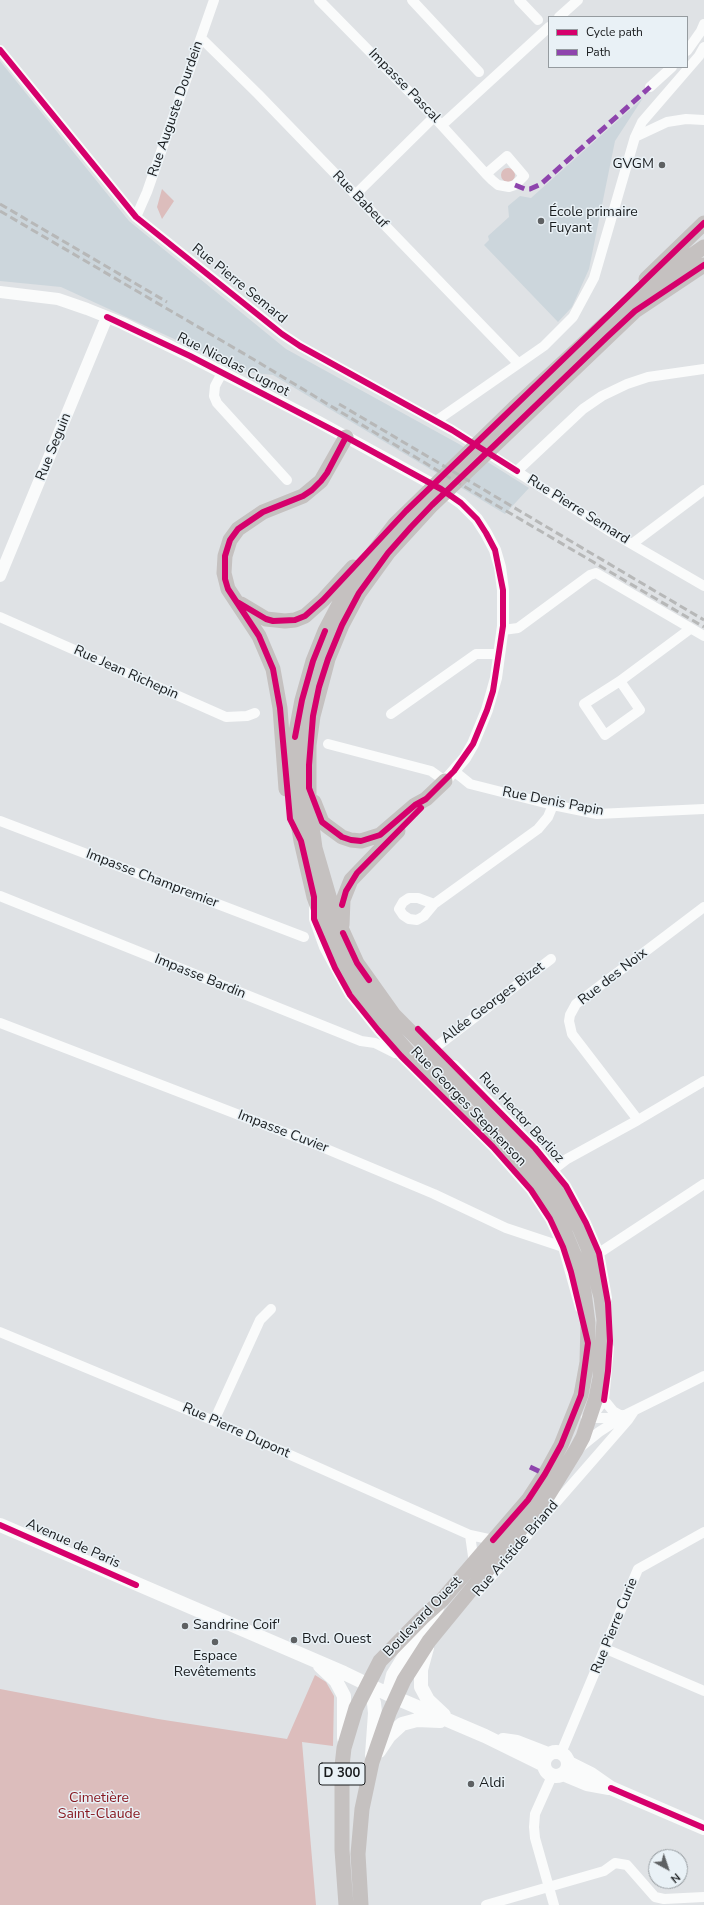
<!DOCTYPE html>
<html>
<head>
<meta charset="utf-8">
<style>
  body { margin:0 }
  #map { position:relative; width:704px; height:1905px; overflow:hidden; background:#dfe2e5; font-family:"Nunito Sans",sans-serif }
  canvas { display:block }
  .legend { position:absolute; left:548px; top:16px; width:140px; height:52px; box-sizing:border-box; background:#e9f1f6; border:1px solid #959b9f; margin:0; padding:5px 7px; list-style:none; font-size:12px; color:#181b1d }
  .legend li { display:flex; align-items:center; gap:8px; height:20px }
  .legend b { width:20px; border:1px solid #959b9f }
  .north { position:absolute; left:648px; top:1849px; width:40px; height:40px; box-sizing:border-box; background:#e9f1f6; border:1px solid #959b9f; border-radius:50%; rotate:140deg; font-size:11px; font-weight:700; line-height:16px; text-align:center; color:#181b1d }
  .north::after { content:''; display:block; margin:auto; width:14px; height:18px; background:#5e6163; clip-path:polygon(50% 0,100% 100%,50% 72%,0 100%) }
</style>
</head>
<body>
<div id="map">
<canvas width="704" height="1905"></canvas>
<ul class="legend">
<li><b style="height:5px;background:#d6006c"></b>Cycle path</li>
<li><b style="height:5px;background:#8e44ad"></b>Path</li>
</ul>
<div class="north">N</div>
</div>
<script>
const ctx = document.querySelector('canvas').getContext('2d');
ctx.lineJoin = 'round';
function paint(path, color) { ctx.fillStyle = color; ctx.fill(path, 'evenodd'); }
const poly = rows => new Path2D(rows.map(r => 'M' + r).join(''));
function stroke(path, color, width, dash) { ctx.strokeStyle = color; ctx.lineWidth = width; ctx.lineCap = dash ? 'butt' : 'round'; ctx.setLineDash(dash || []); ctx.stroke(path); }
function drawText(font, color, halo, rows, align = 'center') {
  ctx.font = font + ' "Nunito Sans",sans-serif'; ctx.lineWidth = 3; ctx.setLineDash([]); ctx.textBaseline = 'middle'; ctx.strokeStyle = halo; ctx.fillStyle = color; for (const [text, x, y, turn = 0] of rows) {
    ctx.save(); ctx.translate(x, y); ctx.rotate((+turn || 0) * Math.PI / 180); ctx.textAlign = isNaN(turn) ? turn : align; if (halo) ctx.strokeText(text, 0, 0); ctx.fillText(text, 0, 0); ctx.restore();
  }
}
const built = poly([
  [0,61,129,221,286,349,459,444,529,488,505,514,273,375,246,372,61,287,0,281],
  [643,98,615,141,589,269,572,307,558,322,484,245,489,240,488,236,509,217,508,206,520,196,531,198]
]);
const green = poly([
  '501 175a7 7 0 1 1 14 0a7 7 0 1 1-14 0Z',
  [162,189,174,201,162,219,157,207],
  [315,1675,326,1682,334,1696,333,1746,302,1742,316,1905,0,1905,0,1689,158,1719,287,1739]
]);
const minor = poly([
  [319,0,434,117,486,174,492,180,498,185,509,187,515,185,524,176,507,156,486,174],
  [412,0,479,72],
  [519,0,538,20],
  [559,17,578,0],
  [201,38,258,94,518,363],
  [0,50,136,217,282,334,300,346,452,430,611,532,704,586],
  [687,51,701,31,704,24],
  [650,87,672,67],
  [442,125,549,27],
  [635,137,667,122,686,119,704,120],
  [355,195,434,117],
  [136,217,147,192,214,0],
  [222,373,215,386,214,396,217,403,287,480],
  [436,421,544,346,573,317,594,278,635,137,642,122,699,56,704,47],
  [517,471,583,409,602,396,627,384,648,377,704,369],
  [632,544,704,490],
  [0,617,226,717,247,716,255,713],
  [503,630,518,628,590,575,596,573,704,636],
  [620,681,640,710,605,735,584,704,620,681,690,629],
  [391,714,476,654,499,654],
  [328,744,431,771,445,781],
  [454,771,470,784,553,805,597,814,704,809],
  [0,821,304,937],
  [0,896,361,1041,375,1043,395,1053],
  [434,904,418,898,409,898,403,902,399,909,403,915,409,919,417,920,424,916,434,904,538,829,548,817,553,805],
  [314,905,314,919,324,947,350,995,378,1030,401,1056,493,1147,531,1190,550,1219,563,1247,580,1308],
  [0,1023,317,1145,434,1194,506,1228,563,1247],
  [436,1047,551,959],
  [454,1065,535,1148,566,1186,586,1223,599,1253,607,1298],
  [638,1120,572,1034,569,1021,570,1015,576,1004,704,907],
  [554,1169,567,1159,638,1120,704,1081],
  [599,1253,704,1184],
  [0,1332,214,1421,470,1535],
  [604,1400,613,1411,620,1415],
  [594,1414,604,1400,609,1348],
  [586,1418,612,1418,623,1415],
  [214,1421,260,1320,271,1309],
  [578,1449,599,1432,627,1414,704,1376],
  [474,1563,470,1535,493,1540],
  [479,1591,628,1420,634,1411],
  [606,1649,704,1691],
  [561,1753,638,1569,704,1532],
  [552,1776,535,1814,534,1827,535,1838,554,1905],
  [486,1905,604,1871,615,1863,627,1865,655,1897,664,1899,704,1897]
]);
const tertiary = poly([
  [0,292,58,299,87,309,122,323,190,356,317,421,441,489,461,503,477,519,486,533,495,550,500,567,503,590,503,626,496,678,487,710,473,744,465,758,445,781],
  [0,576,107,317]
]);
const secondary = poly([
  [0,1525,344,1673,396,1698,485,1736,544,1765],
  [427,1648,421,1670,421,1687,428,1700,444,1715],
  [320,1666,336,1681,344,1696,344,1738],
  [367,1684,374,1703,375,1713,372,1755],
  [396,1698,390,1687,393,1675,409,1649,437,1608],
  [503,1740,517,1742,548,1754],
  [379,1751,389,1736,402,1724,417,1720,440,1721],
  '544 1764a12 12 0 1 1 24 0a12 12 0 1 1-24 0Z',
  [569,1763,591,1774,611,1788,704,1828],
  [563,1774,587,1784,609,1788]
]);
const primary = poly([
  [646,279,704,223],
  [241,604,266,619,285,621,295,620,305,616,323,600,353,567],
  [286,789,280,708,273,669,259,636,228,589,224,573,225,556,230,540,238,529,263,512,303,496,321,481,346,437],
  [314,802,322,822,327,826,342,837,351,840,361,841,380,835,415,805,426,799,445,781],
  [342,925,343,900,351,880,398,831],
  [346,1905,342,1850,342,1766,344,1748,356,1708,380,1661,422,1618,442,1600,528,1500,545,1474,561,1445,581,1395,587,1362,588,1323,584,1292,576,1259,559,1218,537,1184,512,1156,408,1052,380,1020,344,969,326,930,314,897,301,841,297,817,295,781,295,737,302,700,313,661,325,631,345,593,356,575,395,524,514,408,607,322,665,274,704,247],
  [361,1905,358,1854,362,1809,372,1762,389,1713,404,1680,429,1641,547,1497,576,1450,583,1437,596,1398,600,1378,604,1320,601,1297,588,1248,580,1229,560,1192,537,1163,510,1132,394,1015,357,963,333,910,315,848,309,804,309,745,313,716,328,659,342,625,359,593,388,553,432,505,635,311,704,265]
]);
const rail = poly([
  [0,204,167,302],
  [0,211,253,359,450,478,704,627],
  [339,404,704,620]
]);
const quiet = poly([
  [515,185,525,189,530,189,541,184,650,87],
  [530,1467,545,1474]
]);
const cycleway = poly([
  [0,50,136,217,282,334,300,346,452,430,517,471],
  [107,317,190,356,346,437,441,489,461,503,477,519,486,533,495,550,503,590,503,626,493,691,487,710,473,744,454,771,426,799,415,805,380,835,361,841,351,840,342,837,322,822,309,788,309,765,313,716,319,687,328,659,342,625,359,593,388,553,411,527,432,505,500,440,607,337,635,311,704,265],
  [346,437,327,473,321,481,312,490,303,496,263,512,238,529,230,540,225,556,225,579,228,589,259,636,273,669,280,708,290,819,301,841,314,897,314,919,335,968,350,995,378,1030,401,1056,493,1147,531,1190,550,1219,563,1247,571,1272,588,1343,581,1395,561,1445,545,1474,528,1500,493,1540],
  [239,603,266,619,273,621,295,620,305,616,323,600,406,511,704,223],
  [295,737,302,700,313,661,325,631],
  [342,905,346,891,357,873,421,808],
  [343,933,357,963,369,980],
  [418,1029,535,1148,566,1186,586,1223,599,1253,608,1303,610,1341,608,1371,604,1400],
  [0,1525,136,1585],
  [611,1788,704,1828]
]);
const markers = [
  [662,165,4,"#5e6163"],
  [541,221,4,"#5e6163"],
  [185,1626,4,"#5e6163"],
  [294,1640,4,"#5e6163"],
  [215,1642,4,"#5e6163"],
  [471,1784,4,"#5e6163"]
];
const shields = [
  [342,1774,46]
];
const shieldNames = [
  ["D 300",342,1774]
];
const streetNames = [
  ["Impasse Pascal",404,86,46],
  ["Rue Auguste Dourdein",176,109,-71],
  ["Rue Babeuf",360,200,46],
  ["Rue Pierre Semard",239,284,39],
  ["Rue Nicolas Cugnot",233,365,27],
  ["Rue Seguin",54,447,-68],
  ["Rue Pierre Semard",578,510,32],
  ["Rue Jean Richepin",126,673,24],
  ["Rue Denis Papin",553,802,11],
  ["Impasse Champremier",152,879,21],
  ["Impasse Bardin",200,977,22],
  ["Rue des Noix",613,977,-38],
  ["Allée Georges Bizet",493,1003,-37],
  ["Rue Georges Stephenson",468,1107,46],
  ["Rue Hector Berlioz",521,1118,47],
  ["Impasse Cuvier",283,1132,21],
  ["Rue Pierre Dupont",236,1431,24],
  ["Avenue de Paris",73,1544,24],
  ["Rue Aristide Briand",516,1549,-49],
  ["Boulevard Ouest",423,1617,-46],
  ["Rue Pierre Curie",615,1626,-68]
];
const poiNames = [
  ["GVGM",654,165,"right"],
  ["École primaire",549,213],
  ["Fuyant",549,229],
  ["Sandrine Coif'",193,1626],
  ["Bvd. Ouest",302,1640],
  ["Espace",215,1657,"center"],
  ["Revêtements",215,1673,"center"],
  ["Aldi",479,1784]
];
const parkNames = [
  ["Cimetière",99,1799],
  ["Saint-Claude",99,1815]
];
paint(built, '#ccd6dc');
paint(green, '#dcbdbc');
stroke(minor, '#fafbfb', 10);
stroke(tertiary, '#fafbfb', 12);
stroke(secondary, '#fafbfb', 14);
stroke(primary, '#c5c1c0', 15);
stroke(rail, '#b7b8b8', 3, [8, 4]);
stroke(quiet, '#8e44ad', 5, [10, 5]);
stroke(cycleway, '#d6006c', 6);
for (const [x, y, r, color] of markers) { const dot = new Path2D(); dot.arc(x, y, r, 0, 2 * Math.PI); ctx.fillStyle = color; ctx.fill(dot); stroke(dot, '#e9f1f6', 1.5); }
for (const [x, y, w] of shields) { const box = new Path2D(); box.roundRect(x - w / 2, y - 11, w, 22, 3); ctx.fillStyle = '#e9f1f6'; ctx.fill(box); stroke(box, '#181b1d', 1); }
drawText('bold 13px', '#181b1d', null, shieldNames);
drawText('14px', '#181b1d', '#e9f1f6', streetNames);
drawText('14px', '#181b1d', '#e9f1f6', poiNames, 'left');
drawText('14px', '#881921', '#e9f1f6', parkNames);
</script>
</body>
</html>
